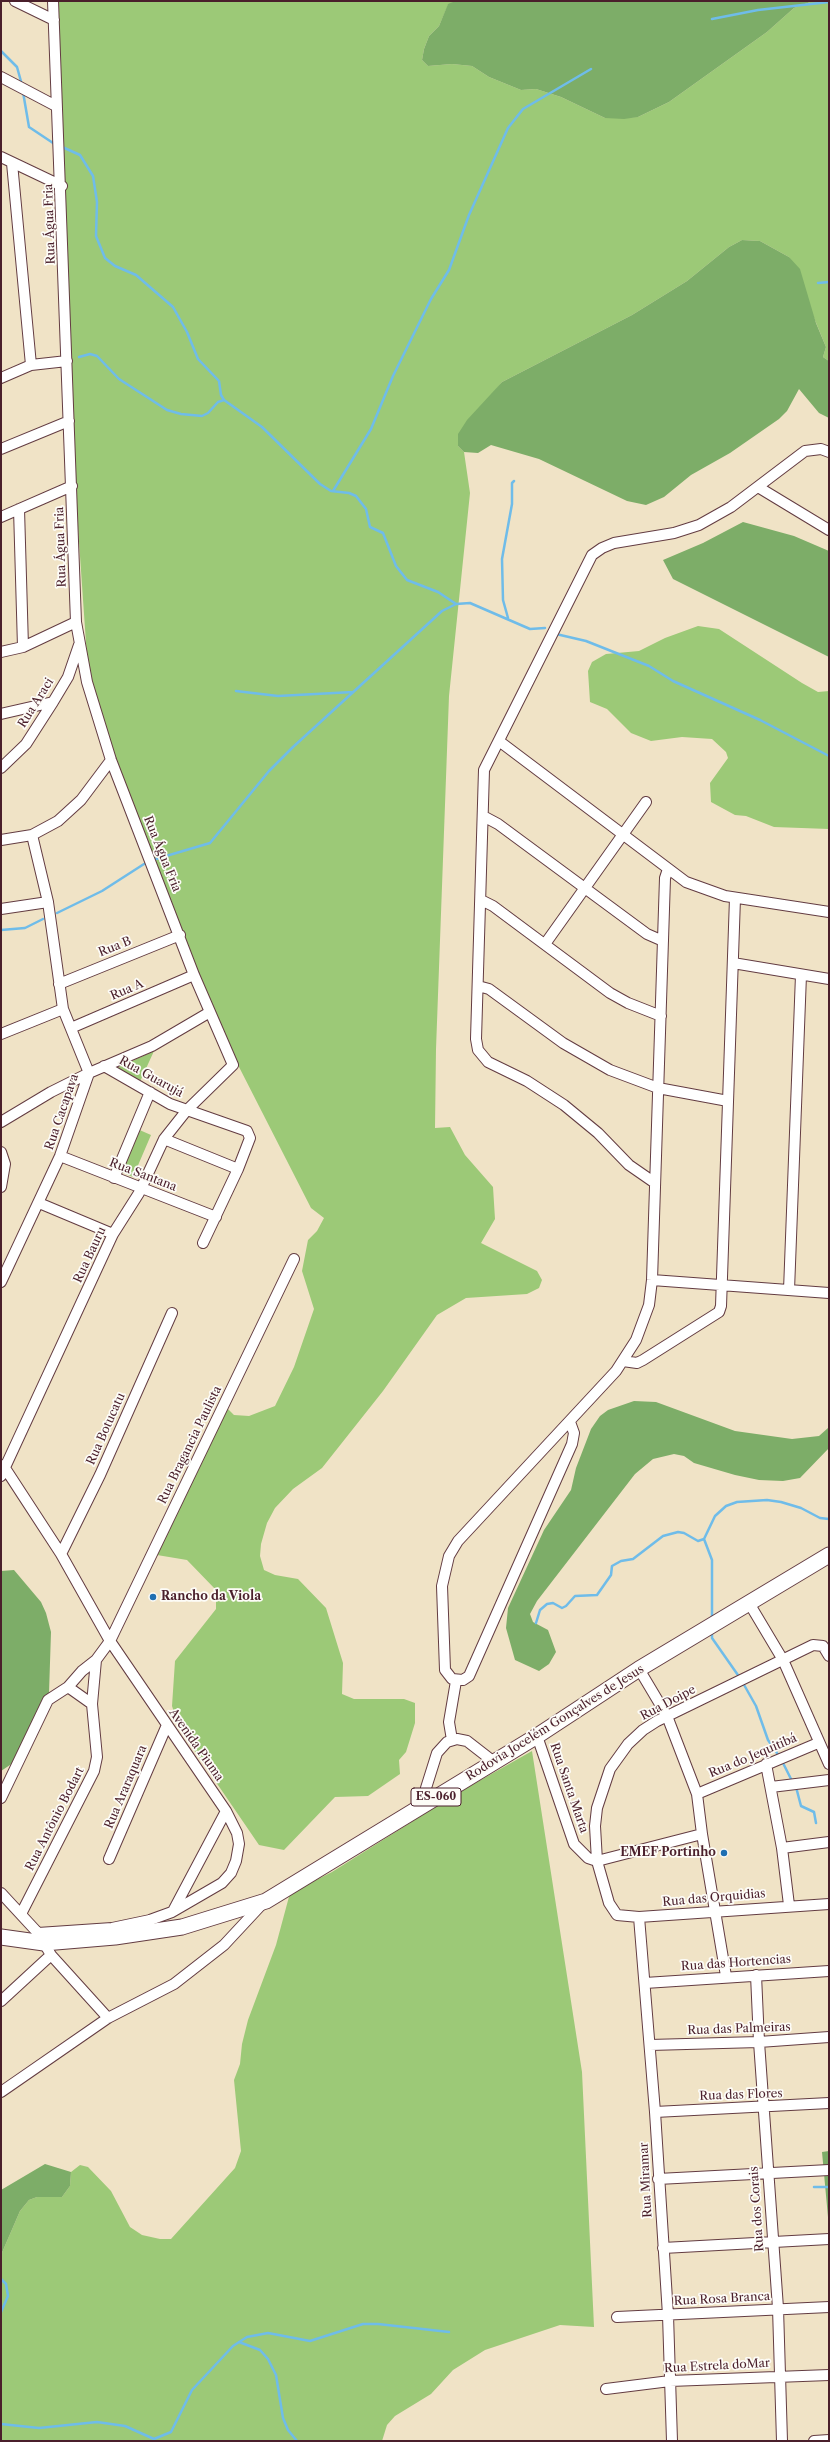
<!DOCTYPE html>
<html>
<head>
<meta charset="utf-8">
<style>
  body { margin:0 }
  #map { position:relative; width:830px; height:2442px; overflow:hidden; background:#f0e3c6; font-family:"Libre Caslon Text",serif }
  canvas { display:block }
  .frame { position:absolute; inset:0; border:2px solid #4a1f2b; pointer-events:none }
</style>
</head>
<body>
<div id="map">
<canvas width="830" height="2442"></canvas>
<div class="frame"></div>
</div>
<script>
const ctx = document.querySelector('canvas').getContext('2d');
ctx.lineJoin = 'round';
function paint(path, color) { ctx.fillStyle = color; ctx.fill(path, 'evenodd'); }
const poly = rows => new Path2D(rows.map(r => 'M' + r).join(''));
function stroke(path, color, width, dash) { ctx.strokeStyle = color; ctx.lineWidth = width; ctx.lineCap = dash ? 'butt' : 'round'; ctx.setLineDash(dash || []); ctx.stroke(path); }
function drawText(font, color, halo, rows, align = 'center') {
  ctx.font = font + ' "Libre Caslon Text",serif'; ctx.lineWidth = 3.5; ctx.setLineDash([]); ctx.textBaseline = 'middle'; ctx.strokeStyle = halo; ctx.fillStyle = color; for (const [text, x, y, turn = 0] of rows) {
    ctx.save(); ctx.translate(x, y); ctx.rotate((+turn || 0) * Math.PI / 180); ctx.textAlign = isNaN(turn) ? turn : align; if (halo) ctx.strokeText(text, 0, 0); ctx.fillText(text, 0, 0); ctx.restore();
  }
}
const green = poly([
  [57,1,455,1,448,5,439,26,429,36,424,49,422,60,428,66,452,64,472,66,489,77,521,90,536,89,561,97,605,118,638,117,669,102,767,32,794,8,813,1,829,1,829,361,823,357,826,347,789,257,760,241,742,240,729,247,687,281,632,315,502,382,487,401,458,446,464,452,470,493,449,696,436,1049,435,1128,450,1127,465,1155,493,1187,495,1219,481,1243,537,1271,542,1280,539,1288,527,1294,466,1298,437,1315,383,1391,322,1468,293,1489,275,1508,267,1523,261,1544,260,1556,264,1570,275,1575,298,1579,326,1608,343,1663,342,1694,354,1699,404,1699,415,1703,415,1723,406,1752,399,1760,400,1774,368,1796,335,1797,284,1850,259,1845,179,1728,172,1706,175,1661,216,1609,216,1590,187,1560,151,1554,220,1401,234,1415,249,1416,275,1406,294,1367,314,1309,302,1271,308,1240,317,1231,324,1218,311,1208,237,1063,174,921,134,819,88,672,72,440],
  [698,626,719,629,802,683,818,692,829,691,829,829,774,827,746,816,735,815,711,802,710,783,728,758,726,752,712,739,682,737,651,741,631,733,607,709,590,702,588,671,592,662,606,654,639,651,665,638],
  [154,1051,138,1086,108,1072],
  [135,1128,151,1135,133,1177,117,1170],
  [532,1751,582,2072,594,2327,560,2325,485,2350,453,2370,431,2394,395,2416,387,2425,382,2441,1,2441,1,2255,20,2211,29,2200,37,2197,62,2197,70,2186,71,2172,80,2165,88,2167,111,2191,130,2227,142,2235,160,2239,171,2239,235,2168,241,2151,234,2080,240,2064,242,2044,248,2020,276,1945,290,1893,332,1872,456,1794]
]);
const forest = poly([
  [455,1,813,1,794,8,767,32,669,102,638,117,624,119,605,118,561,97,536,89,521,90,489,77,472,66,452,64,428,66,422,60,424,49,429,36,439,26,448,4],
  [742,240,760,241,789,257,800,269,816,323,826,347,823,357,829,361,829,418,819,413,799,389,787,411,779,419,730,453,691,475,664,497,646,505,627,501,539,459,491,445,478,453,464,452,458,446,458,434,467,420,502,382,632,315,687,281,729,247],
  [743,522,794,536,829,551,829,657,673,579,663,560,703,543],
  [634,1401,656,1402,735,1431,792,1439,819,1436,828,1428,829,1448,800,1478,783,1481,759,1480,735,1475,694,1463,684,1456,674,1454,653,1459,635,1474,537,1601,530,1614,533,1622,548,1630,556,1652,549,1664,539,1671,515,1660,506,1628,508,1608,544,1530,571,1490,576,1468,591,1429,600,1416,608,1410],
  [14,1570,41,1602,46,1613,51,1632,49,1693,13,1763,1,1771,1,1571],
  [829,2151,829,2228,822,2152],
  [45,2164,71,2172,70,2186,62,2197,37,2197,29,2200,20,2211,1,2255,1,2190]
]);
const stream = poly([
  [712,19,758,10,829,2],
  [1,51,17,67,22,85],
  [23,92,29,127,56,145],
  [60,146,80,155,93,176,97,202,96,236,105,258,115,266,136,275,173,307,187,332,198,359,219,381,221,395,224,400,262,427,320,484,331,491,349,493,356,496,366,509,370,527,383,533,396,566,407,580,438,592,456,604],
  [818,283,829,282],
  [79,357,90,354,97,356,119,379,167,410,181,414,202,416,208,413,218,402,224,400],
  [333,491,371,429,393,376,431,299,449,270,469,215,508,128,523,109,591,69],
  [508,618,503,600,502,559,512,504,512,483,514,481],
  [556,634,586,641,649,666,673,681,760,720,829,756],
  [236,691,278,696,353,692],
  [156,859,210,843,269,771,293,747,442,611,456,604,470,603,530,629,545,628],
  [57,913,102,891,144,864],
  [1,930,25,928,43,919],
  [704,1539,712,1560,712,1619],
  [536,1623,540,1610,547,1604,553,1603,562,1608,566,1606,575,1596,597,1595,611,1575,612,1566,621,1561,633,1559,663,1536,678,1532,684,1533,698,1541,704,1539,715,1516,726,1506,737,1502,767,1500,781,1502,801,1508,820,1518,829,1519],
  [712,1632,712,1638,740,1678],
  [743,1683,756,1706,768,1740,779,1756],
  [782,1761,792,1781],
  [796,1787,801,1806,814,1812,816,1823],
  [814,2187,829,2187],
  [1,2279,6,2284,8,2296,1,2312],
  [239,2342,260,2350,268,2359,276,2375,283,2418,288,2430,297,2441],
  [1,2424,39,2428,97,2422,125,2426,154,2439,171,2432,192,2390,233,2346,247,2337,268,2333,310,2341,363,2324,378,2324,449,2332]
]);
const minor = poly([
  [15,1,54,20],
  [1,77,56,106],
  [1,157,62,186],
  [12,163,31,365],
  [1,378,31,365,67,361],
  [1,449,69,421],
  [758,487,829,530],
  [19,509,23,647],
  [1,517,72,486],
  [1,652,23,647,76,622],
  [1,714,53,702],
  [499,741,686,882,725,896,829,912],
  [1,768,26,744,53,702,68,677,79,645],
  [483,816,498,824,647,934,663,941],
  [1,840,32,835,58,821,81,800,111,760],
  [481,900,493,906,610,993,628,1003,661,1016],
  [1,909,48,902],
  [545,944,646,802],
  [733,963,829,979],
  [59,984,180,935],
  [478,986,489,989,563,1043,610,1070,658,1088,728,1101],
  [71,1028,194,975],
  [1,1034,63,1009],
  [104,1066,170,1104,247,1131,250,1138,238,1169,203,1243],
  [1,1122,51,1092,89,1073,63,1009,48,902,32,835],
  [164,1139,238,1169],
  [1,1152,5,1164,1,1187],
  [60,1156,216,1217],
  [114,1178,150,1092],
  [655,1183,629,1165,598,1133,564,1105,527,1081,488,1062,478,1050,476,1039,484,770,592,555,602,548,614,543,674,533,699,525,731,507,805,451,821,449,829,452],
  [39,1203,113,1234],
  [652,1280,829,1293],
  [1,1282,60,1156,89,1073,152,1046,210,1012],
  [789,1290,801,975],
  [623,1361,637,1363,643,1360,719,1312,721,1306,735,898],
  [570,1422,574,1433,572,1444,469,1676,463,1680,452,1679,445,1670,442,1586,449,1556,458,1541,616,1371,636,1340,649,1305,652,1280,665,878,668,869],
  [3,1465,61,1554,110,1641,226,1811,237,1833,239,1844,236,1861,231,1873,222,1883,172,1912,150,1920,112,1928,38,1933],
  [1,1476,113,1234,139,1193,164,1139,187,1110,233,1065,194,975,111,760,87,682,76,622,53,1],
  [61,1554,100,1475,172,1313],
  [749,1603,783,1660,829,1764],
  [829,1656,823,1646,813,1645,657,1721,643,1730,628,1744,610,1769,597,1808,595,1826,597,1861,609,1903,617,1915,639,1917,829,1904],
  [639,1669,667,1716,697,1794,702,1834,726,1976],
  [68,1687,92,1704],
  [537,1736,574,1844,588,1858,597,1861,702,1834],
  [452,1740,449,1722,456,1681],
  [766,1764,782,1848,789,1905],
  [771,1787,829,1780],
  [697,1794,818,1743],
  [1,1798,48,1700,68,1687,82,1671,96,1660,110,1641,294,1259],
  [427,1803,426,1788,437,1753,447,1742,457,1739,467,1741,494,1762],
  [782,1848,829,1842],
  [109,1859,167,1725],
  [1,1893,38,1933,51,1955,108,2018],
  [173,1911,226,1811],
  [21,1914,94,1771,97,1757,92,1704,96,1660],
  [639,1917,655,2112,668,2315,672,2441],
  [756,1975,759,2042,778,2308,782,2441],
  [645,1983,829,1971],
  [1,2001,51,1955],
  [650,2045,759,2042,829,2037],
  [1,2092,108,2018,174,1984,224,1945,264,1902],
  [655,2112,829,2103],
  [658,2179,829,2170],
  [663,2248,829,2239],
  [617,2317,829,2307],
  [606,2389,670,2381,829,2375],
  [814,2441,829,2440]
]);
const primary = poly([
  [1,1937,44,1943,115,1937,182,1927,266,1901,537,1736,639,1669,829,1555]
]);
const markers = [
  [153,1597,4,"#1f6fb2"],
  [724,1853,4,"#1f6fb2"]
];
const shields = [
  [436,1797,50]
];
const shieldNames = [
  ["ES-060",436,1797]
];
const streetNames = [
  ["Rua Água Fria",50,224,-92],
  ["Rua Água Fria",61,547,-92],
  ["Rua Araci",36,703,-58],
  ["Rua Água Fria",162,854,68],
  ["Rua B",115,947,-22],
  ["Rua A",127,990,-23],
  ["Rua Guarujá",151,1077,29],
  ["Rua Cacapava",62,1112,-71],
  ["Rua Santana",143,1175,21],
  ["Rua Bauru",90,1255,-65],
  ["Rua Botucatu",106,1429,-66],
  ["Rua Bragancia Paulista",190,1445,-64],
  ["Rua Doipe",668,1703,-28],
  ["Rodovia Jocelém Gonçalves de Jesus",555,1723,-32],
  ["Avenida Piuma",196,1745,55],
  ["Rua do Jequitibá",753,1756,-23],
  ["Rua Araraquara",126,1787,-67],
  ["Rua Santa Marta",569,1788,71],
  ["Rua Antônio Bodart",55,1819,-63],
  ["Rua das Orquidias",714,1898,-5],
  ["Rua das Hortencias",736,1963,-4],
  ["Rua das Palmeiras",739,2029,-2],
  ["Rua das Flores",741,2095,-2],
  ["Rua Miramar",646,2180,-93],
  ["Rua dos Corais",757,2209,-94],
  ["Rua Rosa Branca",722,2299,-3],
  ["Rua Estrela doMar",717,2366,-3]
];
const poiNames = [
  ["Rancho da Viola",161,1597],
  ["EMEF Portinho",716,1853,"right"]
];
paint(green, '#9cc977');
paint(forest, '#7dad68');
stroke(stream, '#6fbce9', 2.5);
stroke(minor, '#633c42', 12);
stroke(primary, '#633c42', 17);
stroke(minor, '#fff', 10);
stroke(primary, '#fff', 15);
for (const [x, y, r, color] of markers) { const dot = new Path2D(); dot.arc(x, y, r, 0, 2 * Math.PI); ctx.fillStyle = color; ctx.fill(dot); stroke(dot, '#fdfcf7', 1.5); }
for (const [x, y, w] of shields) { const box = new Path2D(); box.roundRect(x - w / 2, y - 9, w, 18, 3); ctx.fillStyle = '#fdfcf7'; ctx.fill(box); stroke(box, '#4a1f2b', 1); }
drawText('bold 11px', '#4a1f2b', null, shieldNames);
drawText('12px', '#4a1f2b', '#fdfcf7', streetNames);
drawText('bold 12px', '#4a1f2b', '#fdfcf7', poiNames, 'left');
</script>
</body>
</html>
